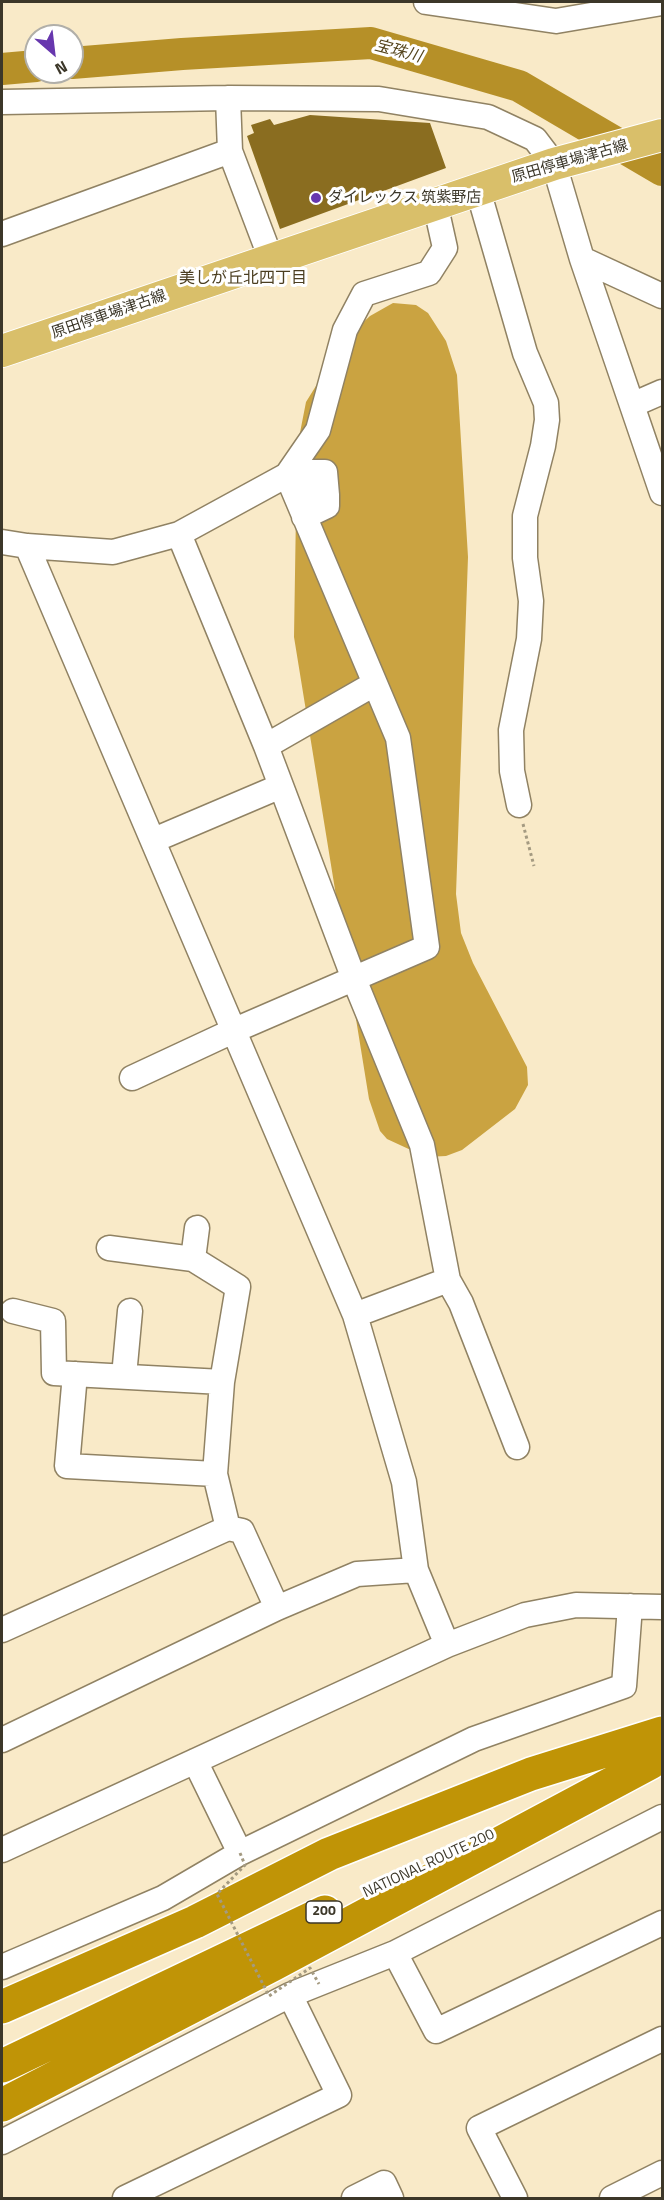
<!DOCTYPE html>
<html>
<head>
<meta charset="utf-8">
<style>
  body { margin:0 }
  #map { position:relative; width:664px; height:2200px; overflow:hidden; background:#f9eac8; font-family:"Titillium Web",sans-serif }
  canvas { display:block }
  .frame { position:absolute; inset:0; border:3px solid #3c3729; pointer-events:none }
  .north { position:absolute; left:24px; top:24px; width:60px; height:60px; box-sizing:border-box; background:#fff; border:2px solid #b1afa9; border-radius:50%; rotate:152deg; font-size:16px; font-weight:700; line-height:24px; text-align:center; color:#3c3729 }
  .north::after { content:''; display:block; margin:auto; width:21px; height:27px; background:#6737ae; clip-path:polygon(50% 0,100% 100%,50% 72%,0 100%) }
</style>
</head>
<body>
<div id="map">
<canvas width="664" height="2200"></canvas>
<div class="frame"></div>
<div class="north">N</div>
</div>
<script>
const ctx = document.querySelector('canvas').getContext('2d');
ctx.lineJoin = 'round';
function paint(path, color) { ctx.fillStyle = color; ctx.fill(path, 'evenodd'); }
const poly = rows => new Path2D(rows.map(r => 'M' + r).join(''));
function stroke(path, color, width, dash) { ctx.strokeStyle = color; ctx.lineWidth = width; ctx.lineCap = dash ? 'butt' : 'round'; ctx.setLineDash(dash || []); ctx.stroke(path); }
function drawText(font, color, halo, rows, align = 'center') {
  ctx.font = font + ' "Titillium Web","Noto Sans JP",sans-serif'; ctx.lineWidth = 6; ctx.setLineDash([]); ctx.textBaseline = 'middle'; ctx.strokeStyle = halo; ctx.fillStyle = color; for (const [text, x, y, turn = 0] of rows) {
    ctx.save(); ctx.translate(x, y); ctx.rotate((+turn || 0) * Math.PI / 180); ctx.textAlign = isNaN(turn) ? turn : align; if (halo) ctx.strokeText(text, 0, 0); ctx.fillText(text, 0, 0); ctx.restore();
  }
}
const forest = poly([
  [393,303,416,305,428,313,446,341,457,375,468,557,456,894,461,933,473,963,527,1067,528,1085,515,1109,462,1150,446,1156,426,1157,387,1139,380,1131,369,1099,294,637,297,448,306,402,345,339,370,316]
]);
const river = poly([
  [72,63,182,54,371,43,519,86,662,170],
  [2,69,36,66]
]);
const building = poly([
  [310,115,430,123,446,168,280,229,247,136,254,133,251,125,270,119,274,125]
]);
const path = poly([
  [523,824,534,866]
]);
const minor = poly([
  [426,2,556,21,662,3],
  [228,98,230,151,271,259],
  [2,102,228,98,379,99,488,117,535,139,554,164,582,259,662,493],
  [478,190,525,353,546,403,547,420,543,446,525,516,525,558,531,601,529,639,511,730,512,771,519,805],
  [2,234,230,151],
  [582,259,662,296],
  [632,405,662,392],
  [304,517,327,506,327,495,325,472,310,472,313,495,327,495],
  [179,534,266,746,354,979,422,1145,448,1280],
  [2,542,27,546,113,552,179,534,287,475,318,430,345,330,364,294,429,273,445,248,435,203],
  [27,546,355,1315,404,1482,416,1570,447,1645],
  [266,746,374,684],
  [154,840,281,786],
  [132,1078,235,1030,427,947,398,738,287,475],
  [109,1248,193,1259,238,1287,222,1382,215,1474,228,1528],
  [193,1259,197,1228],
  [13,1311,53,1321,54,1373,222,1382],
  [355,1315,448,1280,461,1303,517,1447],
  [75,1374,67,1466,215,1474],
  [124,1376,130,1311],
  [2,1630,228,1528,242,1531,277,1608],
  [2,1740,277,1608,357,1574,416,1570],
  [195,1761,240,1853],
  [2,1850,447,1645,525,1615,576,1605,662,1607],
  [395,1953,436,2031,662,1923],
  [2,1967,163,1898,240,1853,474,1739,624,1686,630,1606],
  [2,2142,290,1995,395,1953,662,1817],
  [125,2198,339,2095,290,1995],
  [354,2198,384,2183,391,2198],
  [515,2198,479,2128,662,2039],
  [612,2198,662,2173]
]);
const major = poly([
  [2,351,554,164,662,135]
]);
const highway = poly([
  [2,2007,195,1922,329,1854,531,1774,662,1733],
  [2,2066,325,1912],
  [2,2105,274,1964,650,1763]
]);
const pathBridge = poly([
  [240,1853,245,1865,217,1894,269,1996,310,1968,319,1984]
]);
const markers = [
  [316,198,6,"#6737ae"]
];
const shields = [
  [324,1912,36]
];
const shieldNames = [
  ["200",324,1912]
];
const streetNames = [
  ["原田停車場津古線",570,162,-16],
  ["原田停車場津古線",109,315,-19],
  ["NATIONAL ROUTE 200",429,1864,-25]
];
const poiNames = [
  ["ダイレックス 筑紫野店",328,198]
];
const waterNames = [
  ["宝珠川",398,52,15]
];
const neighbourhoodNames = [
  ["美しが丘北四丁目",243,279]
];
paint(forest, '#caa341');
stroke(river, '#b69028', 32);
paint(building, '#8a6d20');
stroke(minor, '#908263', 27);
stroke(major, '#fff', 34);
stroke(highway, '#fff', 36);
stroke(path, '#a49a81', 3, [3, 3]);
stroke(minor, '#fff', 24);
stroke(major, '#d9bf6a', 32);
stroke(highway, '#c09406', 33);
stroke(pathBridge, '#a49a81', 3, [3, 3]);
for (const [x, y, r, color] of markers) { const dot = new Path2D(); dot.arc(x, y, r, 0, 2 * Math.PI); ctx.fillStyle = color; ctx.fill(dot); stroke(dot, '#fff', 2); }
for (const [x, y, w] of shields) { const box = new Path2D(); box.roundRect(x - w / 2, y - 11, w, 22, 4.5); ctx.fillStyle = '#fff'; ctx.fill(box); stroke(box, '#3c3729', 1.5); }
drawText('bold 14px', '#3c3729', null, shieldNames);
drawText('15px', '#3c3729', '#fff', streetNames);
drawText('15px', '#3c3729', '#fff', poiNames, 'left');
drawText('italic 16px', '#54441c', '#fff', waterNames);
drawText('16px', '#4b3e21', '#fff', neighbourhoodNames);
</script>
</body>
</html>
